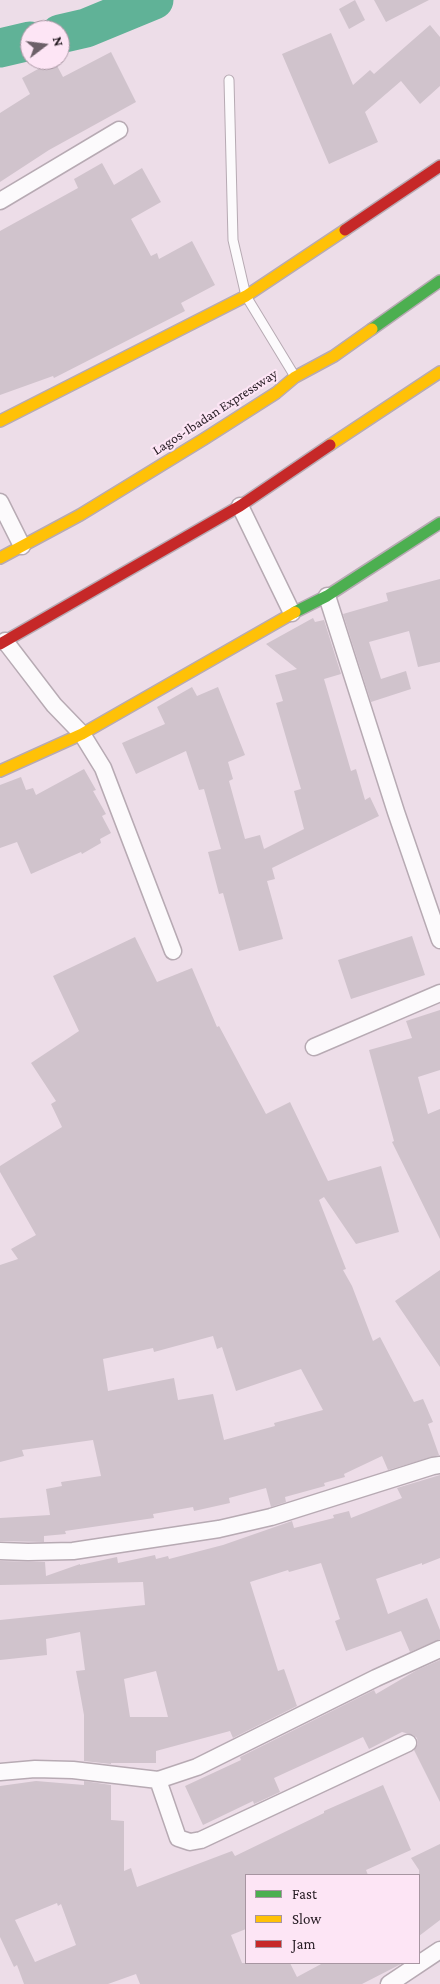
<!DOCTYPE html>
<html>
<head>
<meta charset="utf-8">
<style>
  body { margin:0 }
  #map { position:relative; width:440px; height:1984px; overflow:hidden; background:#eddde8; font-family:"Crimson Pro",serif }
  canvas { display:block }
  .legend { position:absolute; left:245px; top:1874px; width:175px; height:90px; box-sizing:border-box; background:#fde5f5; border:1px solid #a795a1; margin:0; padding:6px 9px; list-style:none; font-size:15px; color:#261c23 }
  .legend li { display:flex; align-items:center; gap:10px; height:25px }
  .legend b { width:25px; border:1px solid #a795a1 }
  .north { position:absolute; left:20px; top:20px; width:50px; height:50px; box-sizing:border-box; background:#fde5f5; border:1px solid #a795a1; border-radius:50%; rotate:75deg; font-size:14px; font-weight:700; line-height:20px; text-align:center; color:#261c23 }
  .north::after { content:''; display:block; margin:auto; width:18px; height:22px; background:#6c6068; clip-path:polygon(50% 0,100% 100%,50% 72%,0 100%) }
</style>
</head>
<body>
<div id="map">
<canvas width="440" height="1984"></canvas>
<ul class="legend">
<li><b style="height:6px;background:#4caf50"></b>Fast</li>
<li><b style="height:6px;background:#ffc107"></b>Slow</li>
<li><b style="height:6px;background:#c62828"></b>Jam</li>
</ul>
<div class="north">N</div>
</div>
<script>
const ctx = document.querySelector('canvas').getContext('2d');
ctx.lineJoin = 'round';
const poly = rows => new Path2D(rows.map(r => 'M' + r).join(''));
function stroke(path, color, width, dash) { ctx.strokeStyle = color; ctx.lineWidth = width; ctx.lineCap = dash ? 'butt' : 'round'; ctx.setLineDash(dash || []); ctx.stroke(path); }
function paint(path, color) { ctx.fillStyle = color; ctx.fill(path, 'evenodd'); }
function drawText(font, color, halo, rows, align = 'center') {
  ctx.font = font + ' "Crimson Pro",serif'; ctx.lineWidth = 4.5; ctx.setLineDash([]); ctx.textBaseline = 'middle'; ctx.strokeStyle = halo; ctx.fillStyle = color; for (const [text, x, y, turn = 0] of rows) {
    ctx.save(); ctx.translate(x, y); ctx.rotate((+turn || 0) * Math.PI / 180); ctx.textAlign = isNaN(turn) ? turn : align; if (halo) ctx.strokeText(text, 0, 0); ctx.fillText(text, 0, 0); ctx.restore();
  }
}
const river = poly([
  [60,34,86,28,154,0],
  [0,48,30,41]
]);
const building = poly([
  [355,0,365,20,349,29,339,9],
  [374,0,429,0,386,22],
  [430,25,440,37,440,86,420,104,401,81,365,112,378,142,329,164,282,54,331,33,353,85,370,70,374,74],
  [111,52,136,102,49,150,0,182,0,113,30,94,22,78,54,60,63,77],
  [102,163,114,185,142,168,161,202,131,219,151,256,157,253,159,259,192,241,215,285,181,303,185,311,54,378,53,376,0,395,0,231,78,188,74,179],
  [440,579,440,662,418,667,409,631,369,642,381,679,406,671,411,689,371,702,343,614,388,601,386,593],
  [313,618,315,622,324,620,341,674,324,679,351,771,356,769,365,800,370,797,379,816,272,868,275,879,267,881,283,939,239,951,223,893,219,894,208,852,221,849,204,789,199,790,186,751,136,774,122,743,165,724,157,707,192,687,197,696,218,687,245,755,228,762,233,779,229,781,245,839,260,835,264,849,304,829,294,791,301,789,276,703,283,701,275,675,297,669,266,644],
  [84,769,96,790,93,791,106,814,102,816,111,833,100,839,101,843,82,854,81,852,31,874,17,842,0,848,0,785,21,777,26,790,33,788,36,795],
  [412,936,425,975,351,999,338,960],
  [135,937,157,982,192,968,217,1027,219,1026,266,1114,290,1102,328,1181,381,1166,399,1232,356,1244,324,1197,319,1200,346,1269,343,1270,352,1286,373,1341,380,1337,414,1402,423,1399,433,1422,428,1424,439,1455,388,1470,382,1456,344,1474,345,1477,324,1483,325,1486,285,1497,286,1502,271,1507,266,1488,229,1498,230,1503,194,1511,193,1507,153,1514,154,1518,65,1531,66,1534,44,1536,44,1542,0,1541,0,1518,50,1515,46,1489,62,1486,61,1482,101,1476,93,1440,22,1450,24,1456,0,1462,0,1265,18,1259,11,1249,36,1235,0,1172,0,1166,62,1127,51,1104,56,1101,31,1063,79,1031,53,976],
  [213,1336,217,1349,222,1347,236,1391,301,1369,323,1410,274,1423,275,1426,224,1440,213,1394,178,1400,174,1378,108,1391,103,1359,153,1348,154,1352],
  [440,1010,440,1070,418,1077,428,1114,440,1109,440,1239,392,1142,394,1141,369,1050,412,1038,406,1021],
  [440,1270,440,1367,395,1301],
  [440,1475,440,1558,422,1565,422,1563,376,1579,388,1614,427,1598,440,1630,440,1639,410,1652,401,1631,346,1651,335,1621,340,1619,321,1563,289,1572,288,1570,250,1582,278,1671,284,1669,297,1706,233,1738,230,1731,156,1751,156,1763,111,1763,111,1764,84,1761,84,1715,76,1671,85,1670,80,1632,46,1639,47,1655,0,1660,0,1620,145,1605,143,1582,0,1585,0,1561,45,1562,46,1576,80,1564,80,1565,117,1557,118,1563,155,1555,156,1559,168,1556,169,1559,223,1545,292,1521,294,1528,334,1518,333,1515,349,1511,351,1518,402,1498,397,1488],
  [156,1671,168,1717,130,1717,124,1679],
  [440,1660,440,1802,414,1750,418,1744,417,1738,413,1735,402,1732,369,1749,363,1737,274,1778,280,1792,254,1804,253,1801,203,1825,185,1786,241,1760,240,1757,374,1690,376,1694,417,1670],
  [36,1781,84,1785,84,1781,111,1785,111,1820,124,1821,124,1871,131,1868,137,1887,232,1851,235,1856,324,1813,324,1811,383,1785,411,1850,366,1870,368,1875,246,1875,246,1929,231,1935,242,1963,290,1963,297,1977,323,1963,403,1963,362,1984,140,1984,136,1974,108,1984,24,1984,17,1965,14,1967,0,1937,0,1786],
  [57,1903,58,1906,61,1904,76,1945,35,1962,15,1920],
  [440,1844,440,1920,419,1936,419,1870,411,1858]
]);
const lane = poly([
  [229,80,233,240,246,296,294,375]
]);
const street = poly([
  [0,201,119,130],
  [0,502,22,546],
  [240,506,292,613],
  [327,596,396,812,440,940],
  [5,641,54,705,82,734,103,768,173,951],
  [314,1047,440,993],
  [0,1551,28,1552,73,1551,219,1529,271,1517,433,1466,440,1465],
  [0,1772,35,1769,73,1770,158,1780,178,1838,190,1842,201,1840,408,1743],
  [158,1780,197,1767,376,1678,440,1649],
  [389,1984,440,1950]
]);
const fast = poly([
  [372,329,440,281],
  [295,612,327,596,440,523]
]);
const slow = poly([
  [0,421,246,296,345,230],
  [330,445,440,372],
  [0,558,80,515,204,439,276,393,295,377,334,356,372,329],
  [0,771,82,734,295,612]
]);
const jam = poly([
  [345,230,440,166],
  [0,644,240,506,330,445]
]);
const streetNames = [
  ["Lagos-Ibadan Expressway",215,412,-33]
];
stroke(river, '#60b297', 39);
paint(building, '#d0c3cc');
stroke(lane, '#b7aab3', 11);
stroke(street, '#b7aab3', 19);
stroke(fast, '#b7aab3', 14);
stroke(slow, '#b7aab3', 14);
stroke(jam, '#b7aab3', 14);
stroke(lane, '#fcfafc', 9);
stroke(street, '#fcfafc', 16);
stroke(fast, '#4caf50', 11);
stroke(slow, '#ffc107', 11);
stroke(jam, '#c62828', 11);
drawText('14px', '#261c23', '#fde5f5', streetNames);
</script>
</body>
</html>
